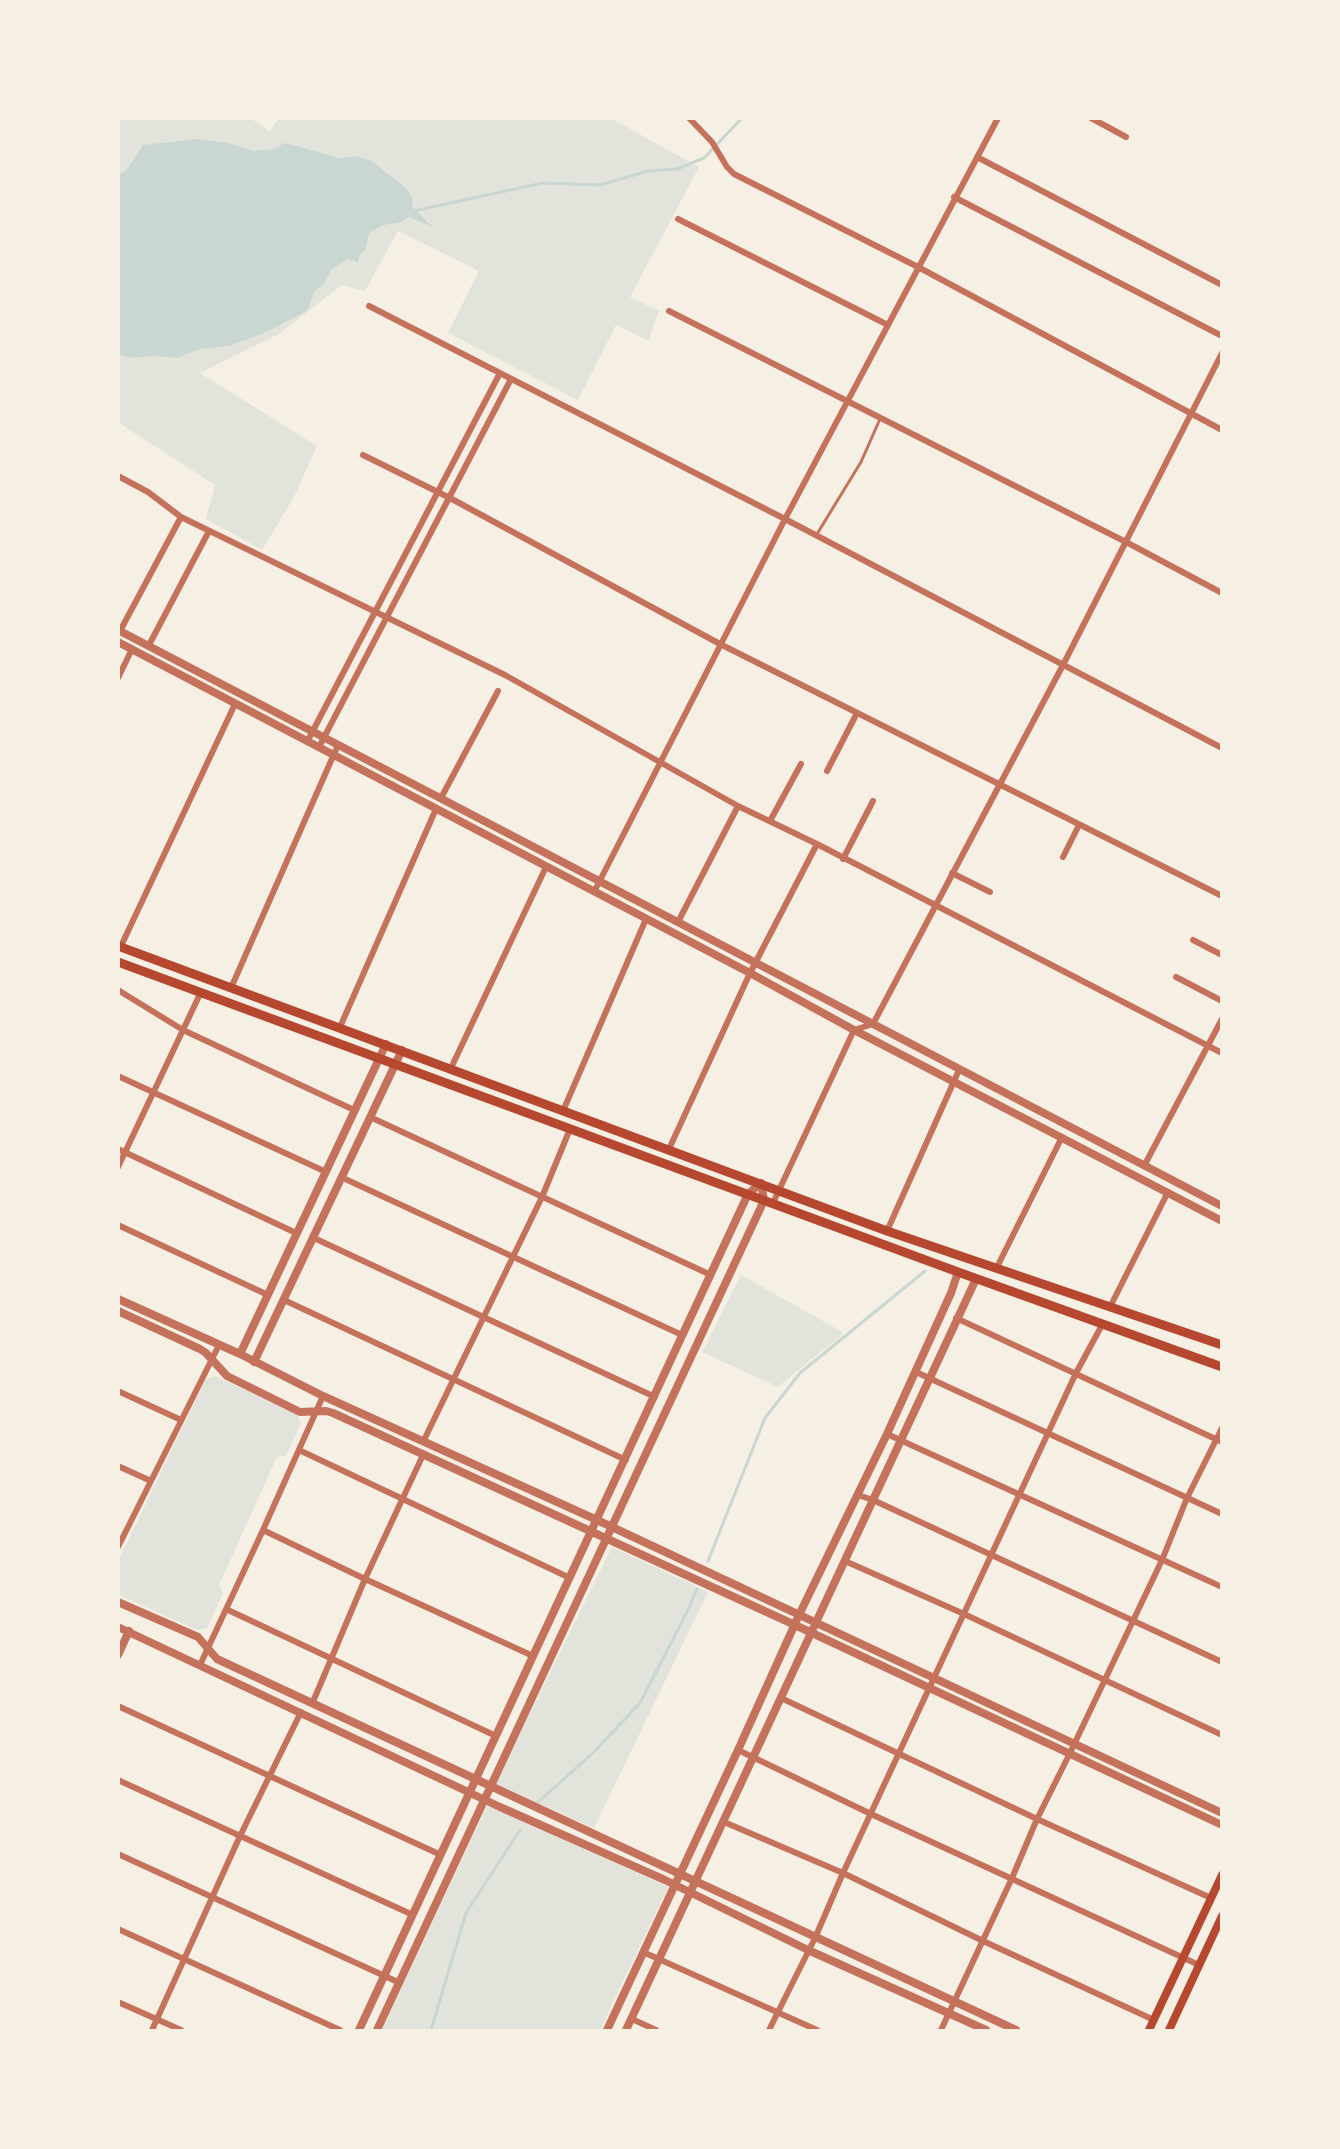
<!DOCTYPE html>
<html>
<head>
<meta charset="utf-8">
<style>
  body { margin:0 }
  #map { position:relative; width:1340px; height:2149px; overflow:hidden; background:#f6efe4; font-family:Lato,sans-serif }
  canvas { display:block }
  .frame { position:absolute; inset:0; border:120px solid #f6efe4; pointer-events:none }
</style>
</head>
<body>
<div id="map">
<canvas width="1340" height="2149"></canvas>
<div class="frame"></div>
</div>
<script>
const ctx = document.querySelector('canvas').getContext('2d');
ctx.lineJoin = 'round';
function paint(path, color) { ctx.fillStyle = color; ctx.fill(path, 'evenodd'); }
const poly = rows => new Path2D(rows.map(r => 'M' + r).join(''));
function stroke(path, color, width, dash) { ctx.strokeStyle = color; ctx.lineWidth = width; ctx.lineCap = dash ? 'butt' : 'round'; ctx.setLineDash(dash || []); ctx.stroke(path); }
const green = poly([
  [279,118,612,119,699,167,630,297,659,311,648,341,616,325,578,400,448,333,479,271,398,231,365,291,342,285,279,334,200,373,317,446,294,497,262,550,206,519,215,485,119,423,118,355,130,358,156,356,177,358,200,349,230,346,267,332,307,311,315,290,323,284,331,270,347,259,359,254,366,249,369,233,384,225,400,223,409,217,432,225,413,206,412,196,405,187,372,161,356,156,339,158,273,149,253,151,229,143,119,174,119,119,252,119,270,131],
  [741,1275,844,1333,778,1387,702,1352],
  [215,1376,297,1414,301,1423,286,1456,277,1457,219,1585,223,1593,207,1628,197,1630,119,1595,118,1561,206,1379],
  [612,1547,708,1592,594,1828,495,1784],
  [488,1804,668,1887,600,2030,382,2030]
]);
const water = poly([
  [197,139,229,143,253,151,273,149,285,143,339,158,356,156,372,161,405,187,412,196,413,207,433,227,409,217,400,223,384,225,369,233,366,249,360,254,358,262,347,259,331,270,323,285,315,290,307,311,267,332,230,346,200,349,177,358,156,356,130,358,119,355,119,174,126,171,143,145]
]);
const stream = poly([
  [413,211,543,183,600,185,648,171,677,169,704,158,742,118],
  [708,1561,765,1418,800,1373,925,1271],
  [538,1802,594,1752,640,1703,687,1612,697,1589],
  [431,2030,466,1913,520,1830]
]);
const service = poly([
  [817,534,861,462,880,419]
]);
const minor = poly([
  [689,118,712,142,727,167,734,174,918,267,1222,430],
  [1091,118,1126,137],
  [977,157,1222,285],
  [954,197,1222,336],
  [678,219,888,325],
  [369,306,785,519,1222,748],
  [669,311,1126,542,1222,593],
  [363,455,450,498,720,644,1222,896],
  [118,476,148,492,181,517,505,675,738,806,817,844,1222,1053],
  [120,631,181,517],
  [149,645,209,531],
  [118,678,132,649],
  [307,742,500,373],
  [319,747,511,379],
  [827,771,857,713],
  [441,798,498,691],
  [770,821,801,764],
  [1063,857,1079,825],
  [843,859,873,801],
  [952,873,990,892],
  [594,892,785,519,998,118],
  [678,922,738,806],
  [1193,940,1222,955],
  [121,946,235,704],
  [1176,977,1222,1001],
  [231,988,338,745],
  [118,990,183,1030,354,1110],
  [340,1027,436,809],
  [451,1068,546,867],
  [118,1076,324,1171],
  [563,1111,646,919],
  [370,1117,711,1275],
  [118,1149,296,1233],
  [669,1149,750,973,817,844],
  [1144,1166,1222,1019],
  [118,1167,201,992],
  [343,1178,682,1335],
  [773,1203,854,1030,873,1024,1063,665,1222,353],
  [118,1225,268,1295],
  [887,1231,959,1070],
  [314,1238,655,1397],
  [996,1269,1062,1137],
  [284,1300,626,1460],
  [1110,1307,1168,1192],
  [956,1318,1222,1442],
  [916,1372,1222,1514],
  [118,1391,181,1420],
  [887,1434,1222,1587],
  [424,1440,542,1197,570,1129],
  [299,1450,570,1578],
  [118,1466,151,1481],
  [858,1495,873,1500,1222,1662],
  [263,1530,365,1579,533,1656],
  [118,1547,219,1345],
  [845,1561,964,1614,1222,1735],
  [226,1609,496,1736],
  [200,1665,263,1530,323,1396],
  [781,1698,1037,1819,1211,1898],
  [312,1704,365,1579,423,1455],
  [118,1706,441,1855],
  [738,1750,871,1814,1199,1965],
  [118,1780,413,1915],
  [724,1822,843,1873,981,1940,1154,2020],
  [118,1854,400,1983],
  [118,1929,340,2030],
  [643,1952,817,2030],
  [118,2002,181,2030],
  [632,2019,656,2030],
  [152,2030,240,1836,301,1712],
  [769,2030,815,1938,843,1873,1076,1373,1102,1325],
  [941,2030,1012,1878,1037,1819,1069,1755,1162,1560,1187,1498,1222,1428]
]);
const tertiary = poly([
  [118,630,1222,1206],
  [118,642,750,973,854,1030,1222,1221],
  [118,1299,240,1354,323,1396,597,1520,1222,1813],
  [118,1311,200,1349,206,1353,227,1376,300,1412,326,1411,333,1413,795,1625,1222,1825],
  [240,1354,386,1044],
  [254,1362,402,1050],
  [118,1602,198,1637,217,1659,1016,2030],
  [118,1627,500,1807,665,1880,808,1950,986,2030],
  [118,1655,129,1631],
  [359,2030,748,1194,761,1183],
  [377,2030,761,1207,764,1200,761,1183],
  [607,2030,738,1750,799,1615,887,1434,951,1293,958,1272],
  [626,2030,976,1279]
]);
const secondary = poly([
  [1149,2030,1222,1875],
  [1169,2030,1222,1916]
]);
const primary = poly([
  [118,946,887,1231,1222,1345],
  [118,962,958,1272,1222,1367]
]);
paint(green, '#e2e4dc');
paint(water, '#c9d6d2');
stroke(stream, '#c9d6d2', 3);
stroke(service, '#c5725c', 3);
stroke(minor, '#c5725c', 6);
stroke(tertiary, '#c5725c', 8);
stroke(secondary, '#b5482f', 8);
stroke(primary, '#b5482f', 9);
</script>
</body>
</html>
